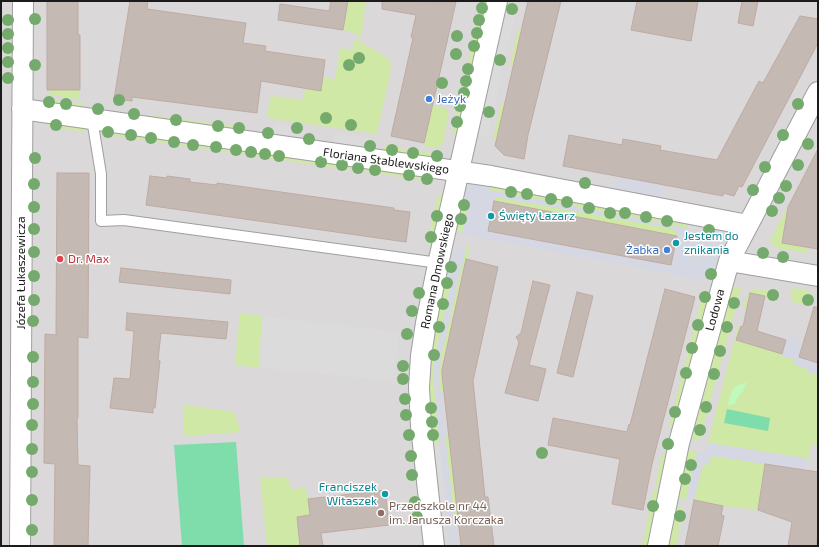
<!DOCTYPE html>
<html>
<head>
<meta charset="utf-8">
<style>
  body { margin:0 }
  #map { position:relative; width:819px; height:547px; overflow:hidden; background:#ede7e1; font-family:"Exo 2",sans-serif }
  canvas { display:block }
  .frame { position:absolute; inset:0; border:2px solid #1b1b1b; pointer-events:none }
</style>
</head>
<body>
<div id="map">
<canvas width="819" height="547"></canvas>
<div class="frame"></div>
</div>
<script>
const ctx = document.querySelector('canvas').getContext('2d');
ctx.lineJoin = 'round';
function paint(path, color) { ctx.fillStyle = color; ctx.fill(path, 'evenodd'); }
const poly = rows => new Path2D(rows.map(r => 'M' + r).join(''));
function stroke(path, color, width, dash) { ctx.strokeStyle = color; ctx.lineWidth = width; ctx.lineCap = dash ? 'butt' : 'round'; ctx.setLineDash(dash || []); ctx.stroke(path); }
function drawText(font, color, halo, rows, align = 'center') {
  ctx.font = font + ' "Exo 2",sans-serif'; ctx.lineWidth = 3; ctx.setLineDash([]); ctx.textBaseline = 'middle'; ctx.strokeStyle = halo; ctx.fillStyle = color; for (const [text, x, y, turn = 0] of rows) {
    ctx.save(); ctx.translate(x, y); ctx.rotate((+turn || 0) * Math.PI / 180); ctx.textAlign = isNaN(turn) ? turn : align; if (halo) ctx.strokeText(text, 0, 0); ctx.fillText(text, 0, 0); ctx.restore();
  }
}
const residential = poly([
  [1,1,818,1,818,546,1,546]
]);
const grass = poly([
  [348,1,366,1,361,37,350,31,343,30],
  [482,1,488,1,457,134,452,133],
  [518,30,521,30,514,66,510,65],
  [355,38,390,60,391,70,377,134,267,118,270,98,275,96,303,100,305,88,323,77,335,79,340,48,353,50],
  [47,90,80,90,79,99,51,95],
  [47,99,83,104,83,109,46,104],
  [501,104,505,105,497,139,493,139],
  [432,105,445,108,449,113,443,143,437,148,424,146],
  [150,115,241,127,241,131,150,119],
  [46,121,83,128,86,132,50,127],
  [105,130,427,176,432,178,429,181,102,134],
  [384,146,439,154,438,157,433,158,383,152],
  [489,185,686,222,688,228,488,190],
  [442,193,442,200,433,242,427,244,437,198],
  [495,197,676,229,677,236,495,202],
  [462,200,467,201,468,204,462,234,456,229],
  [788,206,782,242,808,247,807,253,776,248,771,243,770,240],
  [467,244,470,245,454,318,450,317],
  [444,282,451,283,435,358,433,373,439,446,432,439,429,399,430,369,434,330],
  [733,286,739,287,741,289,699,441,692,439],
  [792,288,809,291,811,294,811,298,809,306,793,302,791,299],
  [754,289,758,289,780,293,778,296,774,298,750,293,747,309,743,308,748,293],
  [704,290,709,293,674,428,669,426],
  [240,313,262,316,259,368,235,365],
  [449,322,453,322,442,370,442,373,443,373,444,391,440,392,439,378,441,357],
  [738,326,741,326,736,340,782,354,782,356,796,360,794,365,808,369,807,372,818,375,818,445,811,444,809,459,708,443],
  [184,405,234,412,241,432,184,436],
  [445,436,449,436,458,518,454,518],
  [688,450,697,452,686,500,677,498],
  [662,454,667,455,660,487,655,486],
  [711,455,765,464,758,510,723,506,694,500,703,464],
  [260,477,288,477,291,490,305,487,308,499,310,515,300,546,267,546],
  [654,489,659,490,648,546,642,546],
  [676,507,683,508,676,546,668,546]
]);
const park = poly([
  [746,382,743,391,737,398,735,404,727,406,732,391,735,387]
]);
const pitch = poly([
  [727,409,770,418,768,431,724,423],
  [236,442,244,546,182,546,174,445]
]);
const parking = poly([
  [504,12,516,15,506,58,495,55],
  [493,61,504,64,488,138,477,135],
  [275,124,305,129,303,140,273,136],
  [334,133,369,138,367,149,332,144],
  [686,222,708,226,710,238,707,240,690,236],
  [262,316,399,332,394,381,259,368],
  [432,439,439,446,446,506,440,515]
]);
const plaza = poly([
  [616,176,664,185,661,200,613,191],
  [475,182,489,185,489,190,688,228,690,236,707,240,710,238,708,226,713,227,719,232,721,237,722,242,713,276,708,279,698,279,462,234,468,204,467,201,462,200,464,193,469,185],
  [495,197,675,229,677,236,671,265,489,231],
  [691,245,710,249,707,259,689,256],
  [460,244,467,244,450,317,454,318,453,322,449,322,441,357,439,378,440,391,444,391,445,397,441,398,445,431,448,431,449,436,445,436,458,546,450,546,433,373,435,358,451,283,444,282,451,250,458,251],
  [790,336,799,338,797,346,802,347,799,357,818,363,818,375,807,372,808,368,794,365,795,360,781,356,786,340,788,341],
  [708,443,806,458,804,470,711,456,709,465,703,464,694,500,686,500,697,452,705,455]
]);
const building = poly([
  [47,1,78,1,78,35,80,35,80,90,47,90,47,1],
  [130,1,148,1,147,9,246,23,243,43,266,46,265,51,325,60,321,91,261,81,257,113,132,97,132,101,114,99,130,1],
  [331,1,348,1,343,30,278,20,280,4,329,11,331,1],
  [382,1,456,2,424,143,391,136,413,38,411,37,416,15,382,9,382,1],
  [528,1,561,1,528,135,524,159,504,155,495,146,528,1],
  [637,1,698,1,691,41,631,30,637,1],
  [742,1,758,1,753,26,738,23,742,1],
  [800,16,818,19,818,43,742,187,739,186,734,196,723,193,723,196,563,166,569,135,622,145,623,139,661,146,660,150,717,160,759,81,763,83,800,16],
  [818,149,818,249,782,243,788,207,818,149],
  [57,173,89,173,88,338,78,337,78,418,77,418,78,465,90,466,88,546,54,546,55,464,44,463,45,334,56,335,57,173],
  [150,176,167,178,167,176,190,179,190,182,217,185,217,183,394,208,394,210,410,212,406,242,146,205,150,176],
  [494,201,677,236,671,265,488,231,494,201],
  [466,259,498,267,473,381,485,497,488,497,494,546,461,546,442,375,442,370,466,259],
  [121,268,231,280,230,294,119,282,121,268],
  [533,281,550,285,529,365,546,369,538,401,505,393,519,342,516,337,521,333,533,281],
  [665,289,695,297,652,464,643,510,612,504,620,459,548,445,553,418,627,432,629,424,630,425,665,289],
  [577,292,593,296,573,377,557,373,577,292],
  [750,293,765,296,757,331,786,340,782,354,736,340,741,326,743,327,750,293],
  [814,307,818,307,818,363,799,357,814,307],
  [127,313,228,322,226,339,161,333,158,360,160,361,155,408,153,408,153,413,110,408,114,378,130,379,134,331,126,330,127,313],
  [765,464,818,472,818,534,816,546,788,546,792,522,758,510,765,464],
  [385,490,389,525,321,533,323,546,300,546,297,517,310,515,308,499,385,490],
  [694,500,723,506,721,515,724,516,718,546,685,546,694,500]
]);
const service = poly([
  [92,119,101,174,101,221,124,220,439,263]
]);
const minor = poly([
  [22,109,491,176,748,225],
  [729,261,818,276],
  [20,546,23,1],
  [434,546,421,426,419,387,421,356,426,323,440,255,497,1],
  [658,546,679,443,729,261,818,92]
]);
const trees = [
  [482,8],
  [512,9],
  [35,19],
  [8,20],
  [479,20],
  [477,33],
  [8,34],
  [457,36],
  [474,46],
  [8,48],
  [456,54],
  [359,58],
  [500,60],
  [8,62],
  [35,65],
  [349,65],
  [468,69],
  [8,78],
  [466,81],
  [442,83],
  [464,93],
  [119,100],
  [49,102],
  [66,104],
  [798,104],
  [460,106],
  [98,109],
  [489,112],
  [134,114],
  [326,118],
  [176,120],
  [457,122],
  [56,125],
  [351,125],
  [218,126],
  [239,128],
  [297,128],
  [108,132],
  [268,133],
  [131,135],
  [783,135],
  [151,138],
  [309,139],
  [174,142],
  [808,144],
  [193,145],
  [370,146],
  [216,147],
  [236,150],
  [392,150],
  [251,152],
  [413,153],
  [265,154],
  [279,156],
  [437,156],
  [35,158],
  [321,162],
  [342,165],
  [798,165],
  [765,167],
  [358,168],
  [375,170],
  [409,175],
  [427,179],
  [585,183],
  [34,184],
  [786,186],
  [753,190],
  [511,192],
  [527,194],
  [779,198],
  [551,199],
  [567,202],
  [464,205],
  [34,207],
  [589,208],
  [772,211],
  [610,213],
  [625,213],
  [437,216],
  [646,217],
  [461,219],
  [667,221],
  [34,229],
  [709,230],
  [431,237],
  [34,252],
  [763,253],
  [783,257],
  [451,267],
  [711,274],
  [34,276],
  [447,283],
  [419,293],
  [773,295],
  [705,297],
  [34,300],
  [808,300],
  [734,303],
  [443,304],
  [412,311],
  [33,321],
  [698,325],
  [439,327],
  [727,327],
  [407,334],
  [692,348],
  [720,351],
  [434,355],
  [33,357],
  [403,366],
  [686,373],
  [714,374],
  [403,379],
  [33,382],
  [405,399],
  [33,404],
  [706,407],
  [431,408],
  [675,412],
  [406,415],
  [432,422],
  [32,425],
  [700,430],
  [409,435],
  [433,435],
  [668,444],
  [32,449],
  [542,453],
  [411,456],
  [691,465],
  [32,472],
  [412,475],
  [685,479],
  [32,500],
  [415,502],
  [653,506],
  [680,516],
  [417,517],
  [32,530]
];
const markers = [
  [429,99,4,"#3f7fe0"],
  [491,216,4,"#0f9aa8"],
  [676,243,4,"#0f9aa8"],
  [667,250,4,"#3f7fe0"],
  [60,259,4,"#e0444e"],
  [385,494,4,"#0f9aa8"],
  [381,513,4,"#8d6e63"]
];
const shopNames = [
  ["Jeżyk",437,99],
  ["Żabka",659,250,"right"]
];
const streetNames = [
  ["Floriana Stablewskiego",386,161,8],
  ["Romana Dmowskiego",437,271,-78],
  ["Józefa Łukaszewicza",21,273,-90],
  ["Lodowa",715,310,-75]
];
const cultureNames = [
  ["Święty Łazarz",499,216],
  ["Jestem do",684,236],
  ["znikania",684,250],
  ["Franciszek",377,487,"right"],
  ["Witaszek",377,501,"right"]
];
const healthNames = [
  ["Dr. Max",68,259]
];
const educationNames = [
  ["Przedszkole nr 44",389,506],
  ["im. Janusza Korczaka",389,520]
];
paint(residential, '#dad8d9');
paint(grass, '#d0e8a6');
paint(park, '#c0f9bc');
paint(pitch, '#7eddab');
paint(parking, '#dbdbdb');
paint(plaza, '#d5d7e3');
paint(building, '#c5b9b4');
stroke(building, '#bfaba3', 1);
stroke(service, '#9f9f9f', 12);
stroke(minor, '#9f9f9f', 22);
stroke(service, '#fff', 10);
stroke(minor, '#fff', 20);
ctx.fillStyle = '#74aa6b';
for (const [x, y] of trees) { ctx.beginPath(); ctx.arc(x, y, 6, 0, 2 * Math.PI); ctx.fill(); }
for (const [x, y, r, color] of markers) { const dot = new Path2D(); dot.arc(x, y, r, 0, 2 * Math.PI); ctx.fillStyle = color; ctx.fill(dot); stroke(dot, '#fff', 1.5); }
drawText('12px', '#366cbe', '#fff', shopNames, 'left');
drawText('12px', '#1b1b1b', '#fff', streetNames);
drawText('12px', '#0d838f', '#fff', cultureNames, 'left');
drawText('12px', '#be3a42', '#fff', healthNames, 'left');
drawText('12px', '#785e54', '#fff', educationNames, 'left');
</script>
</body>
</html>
